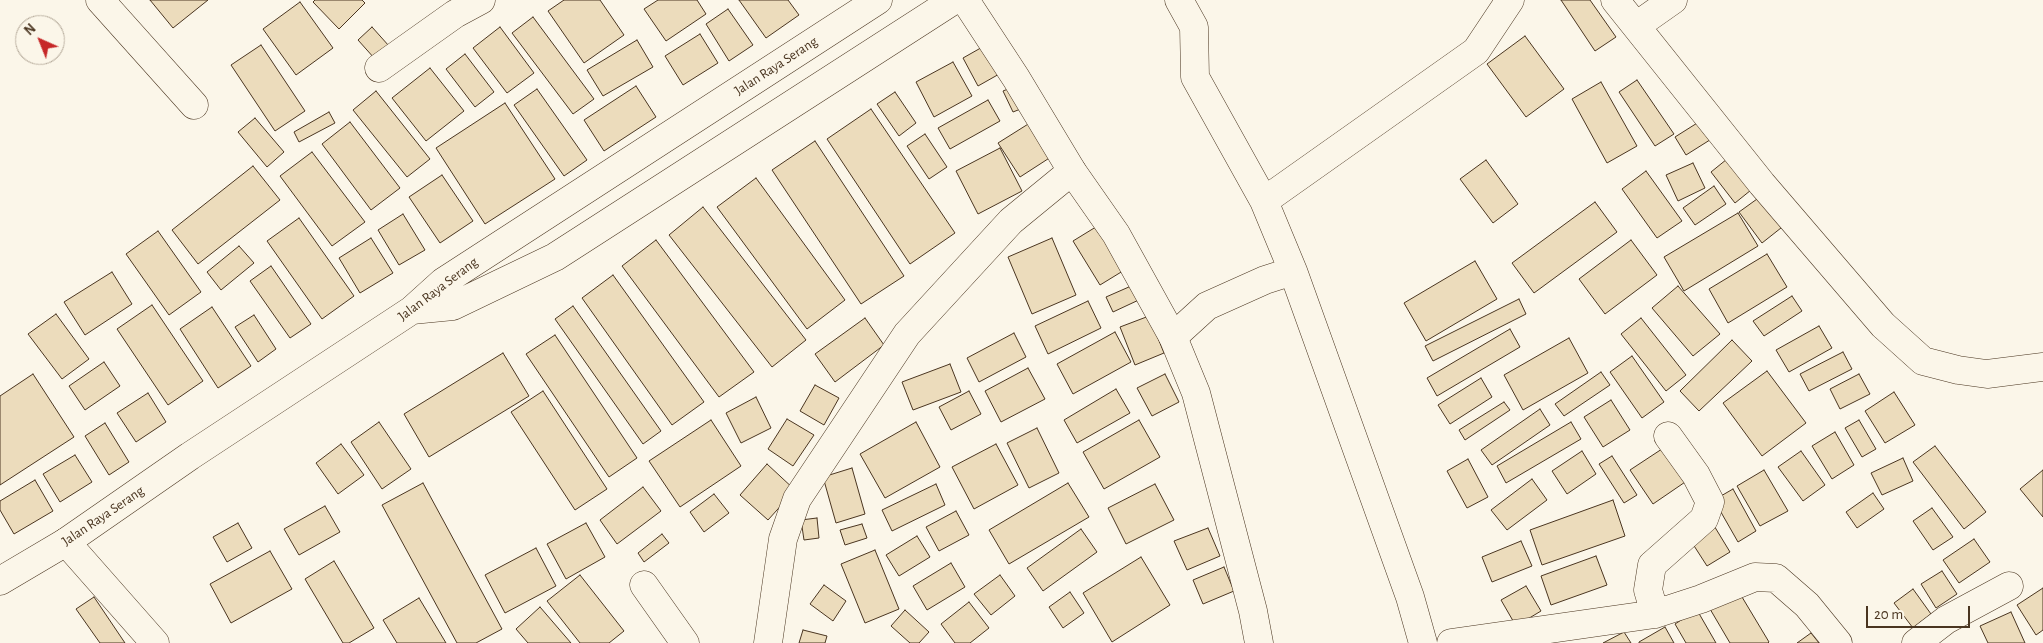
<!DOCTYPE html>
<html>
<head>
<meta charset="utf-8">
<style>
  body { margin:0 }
  #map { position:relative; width:2043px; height:643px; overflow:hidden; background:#fbf6e9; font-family:"Alegreya Sans",sans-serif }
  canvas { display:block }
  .north { position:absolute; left:15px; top:15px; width:50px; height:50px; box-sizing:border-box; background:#fbf6e9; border:1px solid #b4a999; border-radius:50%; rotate:316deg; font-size:14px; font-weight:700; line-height:20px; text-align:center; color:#4a3520 }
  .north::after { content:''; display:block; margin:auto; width:18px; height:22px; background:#c62828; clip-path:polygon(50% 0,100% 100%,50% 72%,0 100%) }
  .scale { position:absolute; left:1866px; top:606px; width:104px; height:22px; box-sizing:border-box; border:2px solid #4a3520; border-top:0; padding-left:6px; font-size:15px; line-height:18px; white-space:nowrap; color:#4a3520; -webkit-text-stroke:4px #fbf6e9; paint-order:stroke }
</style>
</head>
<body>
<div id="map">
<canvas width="2043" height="643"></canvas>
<div class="north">N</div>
<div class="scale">20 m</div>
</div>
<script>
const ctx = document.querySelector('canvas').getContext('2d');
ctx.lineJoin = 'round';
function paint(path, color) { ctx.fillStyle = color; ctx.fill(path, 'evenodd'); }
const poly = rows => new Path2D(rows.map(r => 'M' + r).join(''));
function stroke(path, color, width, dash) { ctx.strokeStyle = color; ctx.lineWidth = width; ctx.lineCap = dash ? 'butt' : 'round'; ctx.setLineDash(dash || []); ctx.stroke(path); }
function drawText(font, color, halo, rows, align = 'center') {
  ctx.font = font + ' "Alegreya Sans",sans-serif'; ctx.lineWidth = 4; ctx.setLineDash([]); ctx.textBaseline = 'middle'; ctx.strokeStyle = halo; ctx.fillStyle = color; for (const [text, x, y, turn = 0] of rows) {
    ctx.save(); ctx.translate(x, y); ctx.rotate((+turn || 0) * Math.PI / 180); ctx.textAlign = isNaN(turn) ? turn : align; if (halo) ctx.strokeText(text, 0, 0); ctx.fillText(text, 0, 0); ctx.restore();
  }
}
const building = poly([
  [150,0,208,0,173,28,150,0],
  [315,0,362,0,365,3,339,29,313,2,315,0],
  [564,0,600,0,624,35,584,63,548,11,564,0],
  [658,0,697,0,706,14,666,41,644,9,658,0],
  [739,0,788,0,799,15,766,38,739,0],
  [1561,0,1590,0,1616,37,1595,51,1561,0],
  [300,2,333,48,296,75,263,29,300,2],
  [728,9,753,45,729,61,706,24,728,9],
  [533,17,594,99,573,114,512,33,533,17],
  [372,27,389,46,375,59,358,40,372,27],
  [500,27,534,73,507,93,473,48,500,27],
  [700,34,718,63,683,85,665,56,700,34],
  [1525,36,1564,89,1526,117,1487,64,1525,36],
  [637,40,653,67,603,96,587,70,637,40],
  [261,45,305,111,275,131,231,65,261,45],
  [986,45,1001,73,978,86,963,58,986,45],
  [465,54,494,92,475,107,446,69,465,54],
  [953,62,972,96,934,117,916,82,953,62],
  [430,68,464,111,426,141,392,98,430,68],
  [1637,80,1674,134,1655,146,1619,92,1637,80],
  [1601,82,1637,146,1607,163,1572,99,1601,82],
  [636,86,656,117,604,151,584,120,636,86],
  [1013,87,1023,108,1013,112,1003,91,1013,87],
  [537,89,587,160,564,176,514,105,537,89],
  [376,91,430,159,407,177,353,110,376,91],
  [895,92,916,123,899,136,877,104,895,92],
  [988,100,1000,121,950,149,938,128,988,100],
  [505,103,555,179,485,224,436,148,505,103],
  [871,109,955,233,910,264,827,139,871,109],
  [329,112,335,123,299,142,294,132,329,112],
  [255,118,284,152,267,167,238,132,255,118],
  [1702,120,1713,138,1686,155,1675,137,1702,120],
  [1033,121,1054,155,1020,177,998,143,1033,121],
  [350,122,400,188,371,210,322,144,350,122],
  [925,134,947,167,929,179,907,146,925,134],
  [815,141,904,276,861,304,772,170,815,141],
  [1000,148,1022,191,978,214,956,171,1000,148],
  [312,152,365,222,332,246,280,176,312,152],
  [1732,155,1756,186,1735,203,1711,172,1732,155],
  [1486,160,1518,204,1493,223,1460,179,1486,160],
  [1693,163,1705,188,1678,201,1666,175,1693,163],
  [253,166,280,200,198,264,172,230,253,166],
  [1646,171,1682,221,1657,238,1622,189,1646,171],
  [442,175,473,221,440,243,409,197,442,175],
  [756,178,845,300,807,329,717,207,756,178],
  [1714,186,1726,204,1695,225,1683,208,1714,186],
  [1764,194,1786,224,1762,243,1739,212,1764,194],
  [1595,202,1617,232,1534,293,1512,263,1595,202],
  [703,207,806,340,772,367,669,235,703,207],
  [1738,213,1758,246,1684,291,1664,257,1738,213],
  [403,214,425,250,399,265,378,230,403,214],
  [299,218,354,296,322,319,267,241,299,218],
  [1104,222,1131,266,1100,285,1073,241,1104,222],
  [158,231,201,292,169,315,126,254,158,231],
  [371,238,393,273,360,293,339,258,371,238],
  [1052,238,1076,295,1032,314,1008,257,1052,238],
  [656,240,754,372,719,397,622,266,656,240],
  [1631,240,1657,275,1605,314,1579,279,1631,240],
  [239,246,254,263,221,290,207,272,239,246],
  [1767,254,1787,287,1728,323,1709,289,1767,254],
  [1475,261,1497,299,1426,341,1404,303,1475,261],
  [271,266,311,324,290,338,250,281,271,266],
  [112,272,132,304,85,335,64,302,112,272],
  [613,275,704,402,672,425,582,298,613,275],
  [1138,283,1143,298,1113,312,1106,297,1138,283],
  [1678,286,1720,334,1693,356,1652,308,1678,286],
  [1792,296,1802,311,1764,336,1753,321,1792,296],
  [1519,299,1526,314,1433,361,1425,346,1519,299],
  [1088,301,1101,328,1048,354,1035,326,1088,301],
  [152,305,203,381,168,405,117,329,152,305],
  [573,306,661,431,643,444,555,319,573,306],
  [212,307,251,366,218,388,180,329,212,307],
  [56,314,89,359,62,379,28,334,56,314],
  [254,315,276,349,258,362,235,327,254,315],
  [1149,316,1164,353,1135,365,1120,327,1149,316],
  [865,318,884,345,835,382,815,354,865,318],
  [1641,318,1686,375,1666,391,1621,334,1641,318],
  [1819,326,1832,348,1789,372,1776,350,1819,326],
  [1510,329,1520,347,1437,396,1427,378,1510,329],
  [1115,332,1131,362,1073,394,1057,364,1115,332],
  [1014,333,1026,357,979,382,967,358,1014,333],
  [555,335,637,458,609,477,526,354,555,335],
  [1569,338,1588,373,1523,410,1504,375,1569,338],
  [1732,340,1752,361,1699,411,1680,391,1732,340],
  [1843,352,1852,369,1809,391,1800,374,1843,352],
  [503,353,529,396,429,457,404,414,503,353],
  [1632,356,1664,402,1642,418,1610,372,1632,356],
  [104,362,120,386,85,410,69,386,104,362],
  [950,364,961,392,913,410,902,382,950,364],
  [1028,368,1045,399,1001,422,985,391,1028,368],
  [1767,371,1806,423,1762,456,1723,403,1767,371],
  [1601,372,1610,385,1564,416,1555,404,1601,372],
  [33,374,74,437,0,485,0,396,33,374],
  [1165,374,1179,402,1152,416,1137,388,1165,374],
  [1859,374,1870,394,1840,409,1830,389,1859,374],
  [1481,378,1492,397,1450,424,1438,405,1481,378],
  [815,385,839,398,824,425,800,411,815,385],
  [1116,389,1130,413,1077,443,1064,420,1116,389],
  [543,391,607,489,575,510,511,412,543,391],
  [969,391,981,414,951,430,939,407,969,391],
  [1894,392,1915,425,1885,443,1865,411,1894,392],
  [148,393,166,422,136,442,117,413,148,393],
  [756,397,771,428,741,443,726,413,756,397],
  [1611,400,1630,430,1603,447,1584,417,1611,400],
  [1504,402,1510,410,1465,440,1459,430,1504,402],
  [1540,409,1550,425,1492,465,1481,450,1540,409],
  [787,419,814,435,793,466,768,449,787,419],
  [711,420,741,466,680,507,649,461,711,420],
  [1139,420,1160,457,1104,489,1083,452,1139,420],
  [1859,420,1876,449,1862,457,1845,428,1859,420],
  [379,422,411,469,382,489,351,442,379,422],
  [916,422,940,467,885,498,860,454,916,422],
  [1571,422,1581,439,1506,483,1497,466,1571,422],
  [105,423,129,462,109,475,85,436,105,423],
  [1037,428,1059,473,1029,488,1007,443,1037,428],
  [1835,432,1854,465,1832,479,1812,446,1835,432],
  [341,444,364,475,338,494,316,463,341,444],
  [996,444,1018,485,974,509,952,467,996,444],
  [1668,445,1691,478,1653,504,1630,470,1668,445],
  [1935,446,1986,512,1964,529,1913,462,1935,446],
  [1582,451,1596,474,1567,494,1552,471,1582,451],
  [1801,451,1825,485,1803,501,1778,467,1801,451],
  [75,455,92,482,60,502,43,474,75,455],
  [1612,456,1637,495,1624,503,1599,464,1612,456],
  [1903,458,1913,481,1882,495,1871,473,1903,458],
  [1468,459,1488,497,1467,508,1447,471,1468,459],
  [767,464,795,490,768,520,740,495,767,464],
  [852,468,865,514,836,523,823,477,852,468],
  [1764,470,1788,511,1760,526,1737,486,1764,470],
  [2043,470,2043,517,2020,489,2043,470],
  [1532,479,1547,500,1507,530,1491,510,1532,479],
  [35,480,53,511,14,534,0,510,0,501,35,480],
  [423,483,502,629,476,643,457,643,382,505,423,483],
  [1068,483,1089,517,1009,564,989,530,1068,483],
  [936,484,945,505,892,531,882,510,936,484],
  [1155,484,1174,520,1126,544,1108,508,1155,484],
  [643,487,661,511,617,544,600,520,643,487],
  [1733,489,1756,531,1738,542,1714,500,1733,489],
  [1873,493,1884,509,1857,528,1846,512,1873,493],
  [714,494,729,513,704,532,690,512,714,494],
  [1613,500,1625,536,1542,565,1530,530,1613,500],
  [325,506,340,532,299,555,284,529,325,506],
  [1932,508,1953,537,1933,550,1913,521,1932,508],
  [956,511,969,535,939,551,926,527,956,511],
  [817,518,819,538,804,540,801,520,817,518],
  [238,523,252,548,227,562,213,537,238,523],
  [586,523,605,557,566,579,547,544,586,523],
  [862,524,867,538,845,545,840,530,862,524],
  [1713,524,1730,552,1707,566,1689,538,1713,524],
  [1208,528,1220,556,1187,570,1174,541,1208,528],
  [1081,529,1097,552,1043,591,1027,568,1081,529],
  [662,534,669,543,644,562,638,553,662,534],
  [917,536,930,557,899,576,886,555,917,536],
  [1974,539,1990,562,1959,583,1943,560,1974,539],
  [1521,541,1532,566,1492,582,1482,557,1521,541],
  [536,548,556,586,505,613,485,575,536,548],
  [875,550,899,609,865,623,841,564,875,550],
  [270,551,292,589,231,623,210,584,270,551],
  [1596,556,1607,585,1551,605,1541,576,1596,556],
  [1141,557,1170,605,1112,642,1083,593,1141,557],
  [334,561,374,628,349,643,343,643,305,579,334,561],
  [951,563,965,587,927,610,913,586,951,563],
  [1224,567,1234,591,1203,604,1193,580,1224,567],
  [1942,571,1957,594,1936,608,1921,584,1942,571],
  [580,575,624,631,609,643,580,643,547,601,580,575],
  [1000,575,1015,596,991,615,974,594,1000,575],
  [824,585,846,601,833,621,810,604,824,585],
  [1526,586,1541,611,1516,626,1501,600,1526,586],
  [2043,588,2043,630,2036,635,2017,605,2043,588],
  [1913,589,1931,614,1913,628,1894,603,1913,589],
  [1070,592,1084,613,1063,628,1049,607,1070,592],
  [1739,592,1769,642,1768,643,1730,643,1710,609,1739,592],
  [94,597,125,643,100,643,76,609,94,597],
  [419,598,446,643,397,643,383,620,419,598],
  [969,602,989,628,970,643,955,643,941,624,969,602],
  [540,607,571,643,528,643,516,629,540,607],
  [905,610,929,632,919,643,910,643,891,626,905,610],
  [1697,610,1716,643,1686,643,1675,624,1697,610],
  [2011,612,2025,643,1988,643,1980,626,2011,612],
  [1665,627,1674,643,1639,643,1639,642,1665,627],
  [803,630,827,636,825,643,799,643,803,630],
  [1624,632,1631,643,1603,643,1624,632],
  [1811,633,1819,643,1797,643,1811,633]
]);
const minor = poly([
  [100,0,194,105],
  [1179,0,1194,27,1195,77,1264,201,1293,271,1410,597,1423,643],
  [1615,0,1762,184,1883,325,1923,361,1958,370,1987,374,2043,367],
  [1636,26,1673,0],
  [379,68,455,14,481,0],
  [1264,201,1476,51,1510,0],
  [1173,337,1207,306,1265,280,1293,271],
  [66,542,155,643],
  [644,585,685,643],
  [1655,614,1648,590,1652,565,1704,519,1710,502,1696,475,1668,436],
  [768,643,783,539,797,499,907,334,1011,221,1072,171],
  [1451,643,1655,614,1701,599,1755,577,1776,578,1807,605,1838,643],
  [1916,643,1946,620,2009,586]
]);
const tertiary = poly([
  [965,0,1016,78,1072,171,1116,234,1173,337,1196,393,1253,611,1259,643]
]);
const trunk = poly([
  [412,310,453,306,555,257,954,0],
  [0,581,66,542,190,456,412,310,443,282,878,0]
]);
const streetNames = [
  ["Jalan Raya Serang",776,66,-33],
  ["Jalan Raya Serang",438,289,-37],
  ["Jalan Raya Serang",103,516,-34]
];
paint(building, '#ecdcbc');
stroke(building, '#4a3520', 1);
stroke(minor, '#4a3520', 29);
stroke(tertiary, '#4a3520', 29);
stroke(trunk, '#4a3520', 29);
stroke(minor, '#fbf6e9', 28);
stroke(tertiary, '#fbf6e9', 28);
stroke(trunk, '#fbf6e9', 28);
drawText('14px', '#4a3520', '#fbf6e9', streetNames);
</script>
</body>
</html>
